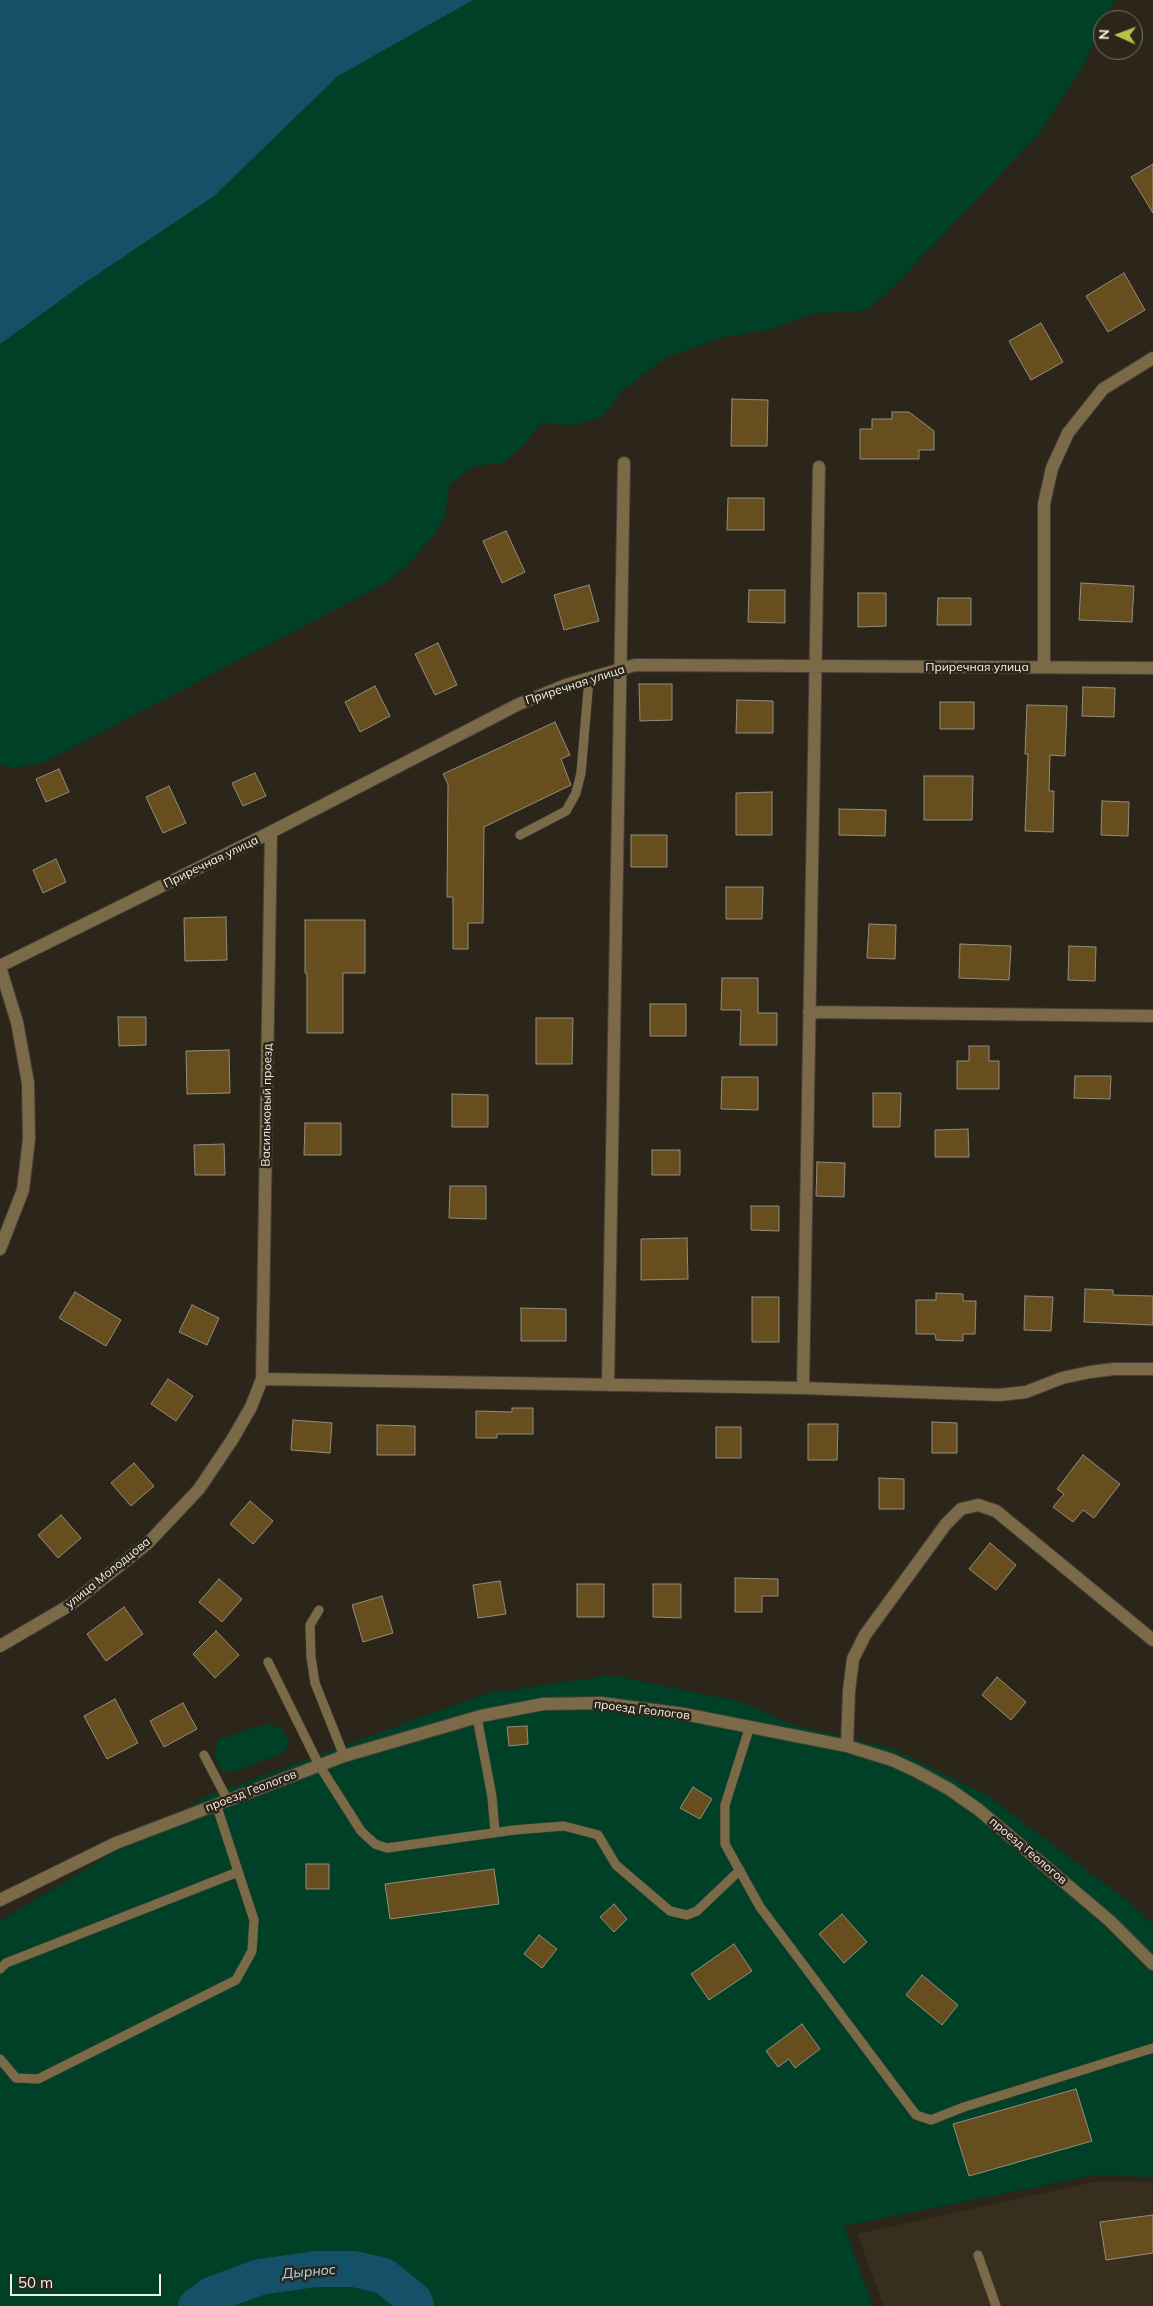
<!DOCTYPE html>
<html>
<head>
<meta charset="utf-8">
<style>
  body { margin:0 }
  #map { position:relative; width:1153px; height:2306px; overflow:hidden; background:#2b251a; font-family:Mulish,sans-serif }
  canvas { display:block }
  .north { position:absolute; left:1093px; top:10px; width:50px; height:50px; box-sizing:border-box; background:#2b251a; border:1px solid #7b766c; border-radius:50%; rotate:272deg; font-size:14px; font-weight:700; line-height:20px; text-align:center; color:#f4f0e8 }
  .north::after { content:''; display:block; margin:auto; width:18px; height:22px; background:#bac045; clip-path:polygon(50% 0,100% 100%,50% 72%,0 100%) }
  .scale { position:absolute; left:10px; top:2274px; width:151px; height:22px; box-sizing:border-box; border:2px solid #f4f0e8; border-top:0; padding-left:6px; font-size:15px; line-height:18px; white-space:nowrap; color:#f4f0e8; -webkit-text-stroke:4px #2b251a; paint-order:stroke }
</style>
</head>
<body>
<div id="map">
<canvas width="1153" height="2306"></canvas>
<div class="north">N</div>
<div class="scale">50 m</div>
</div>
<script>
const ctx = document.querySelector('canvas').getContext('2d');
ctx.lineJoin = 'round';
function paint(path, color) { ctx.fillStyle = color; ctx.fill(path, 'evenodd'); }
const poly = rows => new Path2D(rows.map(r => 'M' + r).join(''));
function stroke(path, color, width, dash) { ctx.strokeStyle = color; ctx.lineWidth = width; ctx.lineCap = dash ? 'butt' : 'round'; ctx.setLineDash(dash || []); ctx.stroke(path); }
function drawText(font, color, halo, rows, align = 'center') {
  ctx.font = font + ' Mulish,sans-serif'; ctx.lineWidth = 5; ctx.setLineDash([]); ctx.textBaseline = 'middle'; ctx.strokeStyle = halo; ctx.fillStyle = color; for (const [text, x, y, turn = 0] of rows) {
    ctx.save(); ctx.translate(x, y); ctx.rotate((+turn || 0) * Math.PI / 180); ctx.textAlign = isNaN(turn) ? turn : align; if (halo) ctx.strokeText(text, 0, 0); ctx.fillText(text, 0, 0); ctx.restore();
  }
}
const built = poly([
  [1094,2182,1153,2182,1153,2306,884,2306,857,2234]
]);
const green = poly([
  [473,0,1116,0,1103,20,1085,63,1039,134,892,288,871,307,858,311,815,313,769,330,720,338,667,357,622,391,602,417,568,426,542,423,522,446,503,463,473,466,449,485,445,518,430,540,408,564,386,583,43,763,11,768,0,765,0,344,83,284,214,196,338,76],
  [612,1675,742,1702,793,1725,894,1749,988,1796,1128,1901,1153,1924,1153,2177,1095,2175,844,2226,873,2306,0,2306,0,1921,204,1797,485,1694],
  [266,1724,281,1728,289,1741,285,1752,239,1770,223,1772,214,1755,219,1739]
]);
const water = poly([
  [0,0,473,0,338,76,214,196,83,284,0,344]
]);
const river = poly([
  [196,2306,211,2295,260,2277,316,2269,354,2269,384,2276,414,2300,416,2306]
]);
const building = poly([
  [1153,164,1153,213,1131,177,1153,164],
  [1124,273,1145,310,1108,332,1086,296,1124,273],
  [1041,323,1063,362,1031,380,1009,341,1041,323],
  [732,399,768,400,767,446,731,446,732,399],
  [892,412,909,412,934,431,934,450,919,450,919,459,860,459,860,429,872,429,872,419,892,419,892,412],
  [728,498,764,498,764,530,727,530,728,498],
  [506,531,525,572,502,583,483,541,506,531],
  [1081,583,1134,586,1132,622,1079,620,1081,583],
  [589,585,599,621,564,630,554,595,589,585],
  [749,590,785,590,785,623,748,622,749,590],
  [858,593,886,593,886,626,858,627,858,593],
  [938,598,971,598,971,625,937,625,938,598],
  [438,643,457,685,435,695,415,654,438,643],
  [639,684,672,684,672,720,640,721,639,684],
  [375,686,390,716,360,732,345,702,375,686],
  [1083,687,1115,688,1114,717,1082,716,1083,687],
  [737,700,773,701,773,733,736,733,737,700],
  [940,702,974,702,974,729,940,729,940,702],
  [1027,705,1067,706,1065,756,1050,755,1049,791,1054,791,1053,832,1025,831,1028,754,1025,754,1027,705],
  [555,722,570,755,561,759,571,785,484,827,483,923,468,923,468,949,453,949,453,897,447,897,448,784,443,774,555,722],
  [59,769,69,792,46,802,36,779,59,769],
  [255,773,266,796,243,806,232,783,255,773],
  [924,776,973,776,972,820,924,820,924,776],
  [169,786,186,823,163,833,146,797,169,786],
  [772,792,772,835,736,835,736,793,772,792],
  [1102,801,1129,802,1128,836,1101,835,1102,801],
  [839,809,886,810,885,836,839,835,839,809],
  [631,835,667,835,667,867,631,867,631,835],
  [56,859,66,882,43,893,33,870,56,859],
  [726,887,763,887,762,919,726,919,726,887],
  [226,917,227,960,185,961,184,918,226,917],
  [305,920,365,920,365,973,343,973,343,1033,307,1033,307,973,305,973,305,920],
  [869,924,896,925,895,959,867,958,869,924],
  [960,944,1011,946,1009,980,959,978,960,944],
  [1069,946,1096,947,1095,981,1068,980,1069,946],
  [722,978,758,978,758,1013,777,1013,777,1045,740,1045,741,1010,721,1010,722,978],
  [650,1004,686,1004,686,1036,650,1036,650,1004],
  [118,1017,146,1017,146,1045,119,1046,118,1017],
  [536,1018,573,1018,572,1064,536,1064,536,1018],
  [969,1046,989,1046,989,1061,999,1061,999,1089,957,1089,957,1061,969,1061,969,1046],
  [229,1050,230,1093,187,1094,186,1051,229,1050],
  [1075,1076,1111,1076,1110,1099,1074,1098,1075,1076],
  [722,1077,758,1077,758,1110,721,1109,722,1077],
  [873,1093,901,1093,900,1127,873,1127,873,1093],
  [452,1094,488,1095,488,1127,452,1127,452,1094],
  [305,1123,341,1123,341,1155,304,1155,305,1123],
  [968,1129,969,1157,935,1157,935,1130,968,1129],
  [224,1144,225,1175,195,1175,194,1145,224,1144],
  [652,1150,680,1150,680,1175,652,1175,652,1150],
  [817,1162,845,1163,844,1197,816,1196,817,1162],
  [450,1186,486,1186,486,1219,449,1218,450,1186],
  [751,1206,779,1206,779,1231,751,1230,751,1206],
  [687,1238,688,1279,641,1280,641,1239,687,1238],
  [1085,1289,1113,1290,1113,1295,1153,1296,1153,1325,1084,1322,1085,1289],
  [75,1292,121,1320,106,1346,59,1318,75,1292],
  [936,1293,963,1294,963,1301,976,1301,975,1334,963,1334,963,1341,936,1340,935,1334,916,1334,916,1300,936,1300,936,1293],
  [1025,1296,1053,1297,1051,1331,1024,1330,1025,1296],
  [752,1297,779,1297,779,1342,752,1342,752,1297],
  [192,1305,219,1318,207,1345,179,1332,192,1305],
  [521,1308,566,1309,566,1341,521,1341,521,1308],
  [168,1379,193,1396,176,1421,151,1404,168,1379],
  [512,1408,533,1408,533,1434,497,1434,497,1438,476,1438,476,1411,512,1412,512,1408],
  [293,1420,332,1423,330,1453,291,1450,293,1420],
  [932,1422,957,1423,957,1453,932,1453,932,1422],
  [808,1424,838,1424,837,1460,808,1460,808,1424],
  [377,1425,415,1426,415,1455,377,1455,377,1425],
  [716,1427,741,1427,741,1458,716,1458,716,1427],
  [1083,1455,1120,1484,1094,1518,1083,1510,1073,1522,1053,1507,1064,1494,1057,1489,1083,1455],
  [134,1463,154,1486,131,1506,111,1483,134,1463],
  [879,1478,904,1479,904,1509,879,1509,879,1478],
  [250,1501,273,1521,253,1544,230,1524,250,1501],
  [61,1515,81,1538,58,1558,38,1535,61,1515],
  [990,1543,1016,1565,996,1590,969,1569,990,1543],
  [735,1578,778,1579,778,1596,762,1596,762,1612,735,1612,735,1578],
  [219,1579,242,1599,222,1622,199,1602,219,1579],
  [500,1581,506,1614,478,1618,473,1585,500,1581],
  [577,1584,604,1584,604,1617,577,1617,577,1584],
  [653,1584,681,1584,681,1618,653,1617,653,1584],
  [382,1596,393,1633,363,1642,352,1605,382,1596],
  [124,1607,143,1634,106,1661,87,1634,124,1607],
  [216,1631,239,1655,215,1678,193,1654,216,1631],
  [997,1677,1026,1702,1011,1720,982,1695,997,1677],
  [115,1699,138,1743,107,1759,84,1716,115,1699],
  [183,1703,197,1729,164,1747,150,1721,183,1703],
  [527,1726,528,1744,509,1746,507,1727,527,1726],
  [693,1787,712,1799,700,1819,680,1808,693,1787],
  [306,1864,329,1864,329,1889,306,1889,306,1864],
  [494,1869,499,1904,390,1919,385,1884,494,1869],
  [614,1904,627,1919,614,1932,600,1917,614,1904],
  [842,1914,867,1942,844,1963,819,1934,842,1914],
  [539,1935,557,1949,542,1968,524,1954,539,1935],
  [734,1944,752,1971,709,2000,691,1974,734,1944],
  [922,1975,958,2005,942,2025,906,1995,922,1975],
  [802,2024,820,2049,795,2068,789,2059,778,2067,766,2051,802,2024],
  [1076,2089,1092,2141,969,2176,953,2124,1076,2089],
  [1153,2215,1153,2253,1106,2260,1100,2222,1153,2215]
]);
const service = poly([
  [520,835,566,811,576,793,581,773,589,679],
  [319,1610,310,1625,311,1657,315,1683,344,1756],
  [268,1662,319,1765,361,1831,375,1844,387,1848,514,1830,564,1826,598,1835,616,1865,670,1911,687,1915,697,1911,740,1870],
  [477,1717,492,1797,495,1832],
  [750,1726,725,1805,725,1844,760,1907,916,2115,931,2120,964,2107,1153,2048],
  [204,1755,227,1799],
  [0,1969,6,1963,238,1872],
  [0,2059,16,2078,38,2079,236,1980,252,1951,254,1920,216,1804],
  [978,2255,996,2306]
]);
const minor = poly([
  [1044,667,1044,504,1052,468,1068,433,1103,389,1153,358],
  [0,966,271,832,519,704,566,685,635,665,1153,668],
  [0,967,17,1022,28,1083,29,1139,23,1190,0,1249],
  [809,1012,1153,1016],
  [262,1379,803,1388,999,1395,1026,1392,1062,1378,1090,1372,1114,1369,1153,1369],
  [608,1385,624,463],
  [803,1388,819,467],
  [0,1646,70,1605,148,1543,199,1489,232,1440,251,1407,262,1379,271,832],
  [847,1746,849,1691,853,1659,865,1635,946,1524,961,1509,978,1505,996,1511,1153,1640],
  [0,1900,116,1843,344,1756,481,1716,543,1704,601,1703,684,1714,847,1746,892,1760,916,1771,949,1789,979,1810,1110,1921,1153,1964]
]);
const streetNames = [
  ["Приречная улица",977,667],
  ["Приречная улица",575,685,-18],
  ["Приречная улица",211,862,-26],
  ["Васильковый проезд",267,1105,-89],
  ["улица Молодцова",108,1573,-39],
  ["проезд Геологов",642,1710,7],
  ["проезд Геологов",251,1791,-21],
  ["проезд Геологов",1028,1851,40]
];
const waterNames = [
  ["Дырнос",309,2272,-5]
];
paint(built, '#382e1e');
paint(green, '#004027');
paint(water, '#145169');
stroke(river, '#145169', 36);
paint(building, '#674e1f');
stroke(building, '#948c7f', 1);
stroke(service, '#474137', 10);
stroke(minor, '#474137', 14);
stroke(service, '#7b6a48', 9);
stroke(minor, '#7b6a48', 12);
drawText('12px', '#f4f0e8', '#2b251a', streetNames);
drawText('italic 14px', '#abdbf3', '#2b251a', waterNames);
</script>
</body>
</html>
